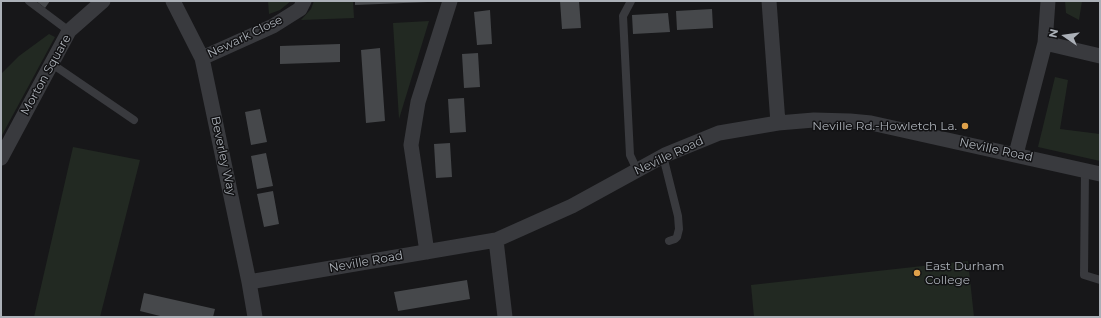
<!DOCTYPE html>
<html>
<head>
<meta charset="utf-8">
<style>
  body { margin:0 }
  #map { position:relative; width:1101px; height:318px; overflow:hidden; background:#171719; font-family:Montserrat,sans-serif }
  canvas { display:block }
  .frame { position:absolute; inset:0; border:2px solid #abb0b7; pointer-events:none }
  .north { position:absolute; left:1045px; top:16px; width:40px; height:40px; -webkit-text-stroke:3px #121214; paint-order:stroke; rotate:283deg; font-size:11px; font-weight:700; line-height:16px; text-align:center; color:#abb0b7 }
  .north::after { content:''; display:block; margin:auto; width:14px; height:18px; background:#abb0b7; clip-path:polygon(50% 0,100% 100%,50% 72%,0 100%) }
</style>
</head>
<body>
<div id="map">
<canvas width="1101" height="318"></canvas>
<div class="frame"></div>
<div class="north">N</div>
</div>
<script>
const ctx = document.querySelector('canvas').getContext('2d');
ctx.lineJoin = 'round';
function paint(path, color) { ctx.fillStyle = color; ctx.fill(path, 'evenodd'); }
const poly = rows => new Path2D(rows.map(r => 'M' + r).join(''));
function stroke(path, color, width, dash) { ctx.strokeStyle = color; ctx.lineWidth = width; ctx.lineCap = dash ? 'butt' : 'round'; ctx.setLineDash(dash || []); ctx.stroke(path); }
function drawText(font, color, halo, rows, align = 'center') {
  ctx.font = font + ' Montserrat,sans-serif'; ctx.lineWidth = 3; ctx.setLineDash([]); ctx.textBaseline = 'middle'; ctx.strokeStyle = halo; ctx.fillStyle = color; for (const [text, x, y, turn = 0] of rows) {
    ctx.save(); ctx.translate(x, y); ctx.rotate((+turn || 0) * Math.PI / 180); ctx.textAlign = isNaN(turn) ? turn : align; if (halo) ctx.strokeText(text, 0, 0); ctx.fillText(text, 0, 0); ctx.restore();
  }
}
const green = poly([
  [268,1,291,1,280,10,269,14],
  [314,1,353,1,354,18,301,20,311,9],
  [1065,1,1082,1,1079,20,1066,13],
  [429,21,399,119,393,23],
  [49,34,55,37,1,137,1,74,19,56],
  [1055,77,1068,80,1060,129,1100,134,1100,161,1038,147],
  [73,147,140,160,100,317,34,317],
  [968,261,974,317,754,317,751,285]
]);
const building = poly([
  [36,1,50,1,45,8],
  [355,1,428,1,428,2,355,5],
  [560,1,579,1,581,28,562,29],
  [712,9,713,28,677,30,676,11],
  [490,10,492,44,477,45,474,12],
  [668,13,670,32,633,34,632,15],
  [340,44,340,62,280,64,280,46],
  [380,48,385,121,366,123,361,50],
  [478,53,480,87,464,88,462,54],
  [464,98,466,132,450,133,448,99],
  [260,109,267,142,251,145,245,112],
  [450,143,452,177,436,178,434,144],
  [266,153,273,186,257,189,251,156],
  [273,191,279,224,264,227,257,194],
  [467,280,470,299,398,311,394,292],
  [144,293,215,309,213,317,164,317,140,311]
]);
const lane = poly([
  [29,1,69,31],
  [631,1,623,16,630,155,637,170],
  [52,64,134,120],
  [663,156,678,216,679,229,677,237,675,239,669,241],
  [1085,170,1084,275,1100,280]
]);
const street = poly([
  [173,1,202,58,249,282,255,317],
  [769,1,778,123],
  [1045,43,1100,56],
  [202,58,273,26,300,9,304,1],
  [1016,154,1045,43,1048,1],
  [1,158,69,31,103,1],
  [496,240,505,317],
  [427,252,411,145,418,102,450,1],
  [249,282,496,240,572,206,665,155,719,133,778,123,814,120,850,121,871,123,1100,174]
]);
const markers = [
  [965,126,4,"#dfa14a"],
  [917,273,4,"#dfa14a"]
];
const streetNames = [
  ["Newark Close",245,37,-26],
  ["Morton Square",46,75,-61],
  ["Neville Road",996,150,12],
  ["Beverley Way",223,156,78],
  ["Neville Road",669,156,-25],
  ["Neville Road",366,262,-10]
];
const poiNames = [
  ["Neville Rd.-Howletch La.",957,126],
  ["East Durham",925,266,"left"],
  ["College",925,280,"left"]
];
paint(green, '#222922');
paint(building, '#46484b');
stroke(lane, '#393a3e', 8);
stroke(street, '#393a3e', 15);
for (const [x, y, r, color] of markers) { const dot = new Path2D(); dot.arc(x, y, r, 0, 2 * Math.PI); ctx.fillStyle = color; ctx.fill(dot); stroke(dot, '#121214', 1.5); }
drawText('12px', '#abb0b7', '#121214', streetNames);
drawText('12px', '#abb0b7', '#121214', poiNames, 'right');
</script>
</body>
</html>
